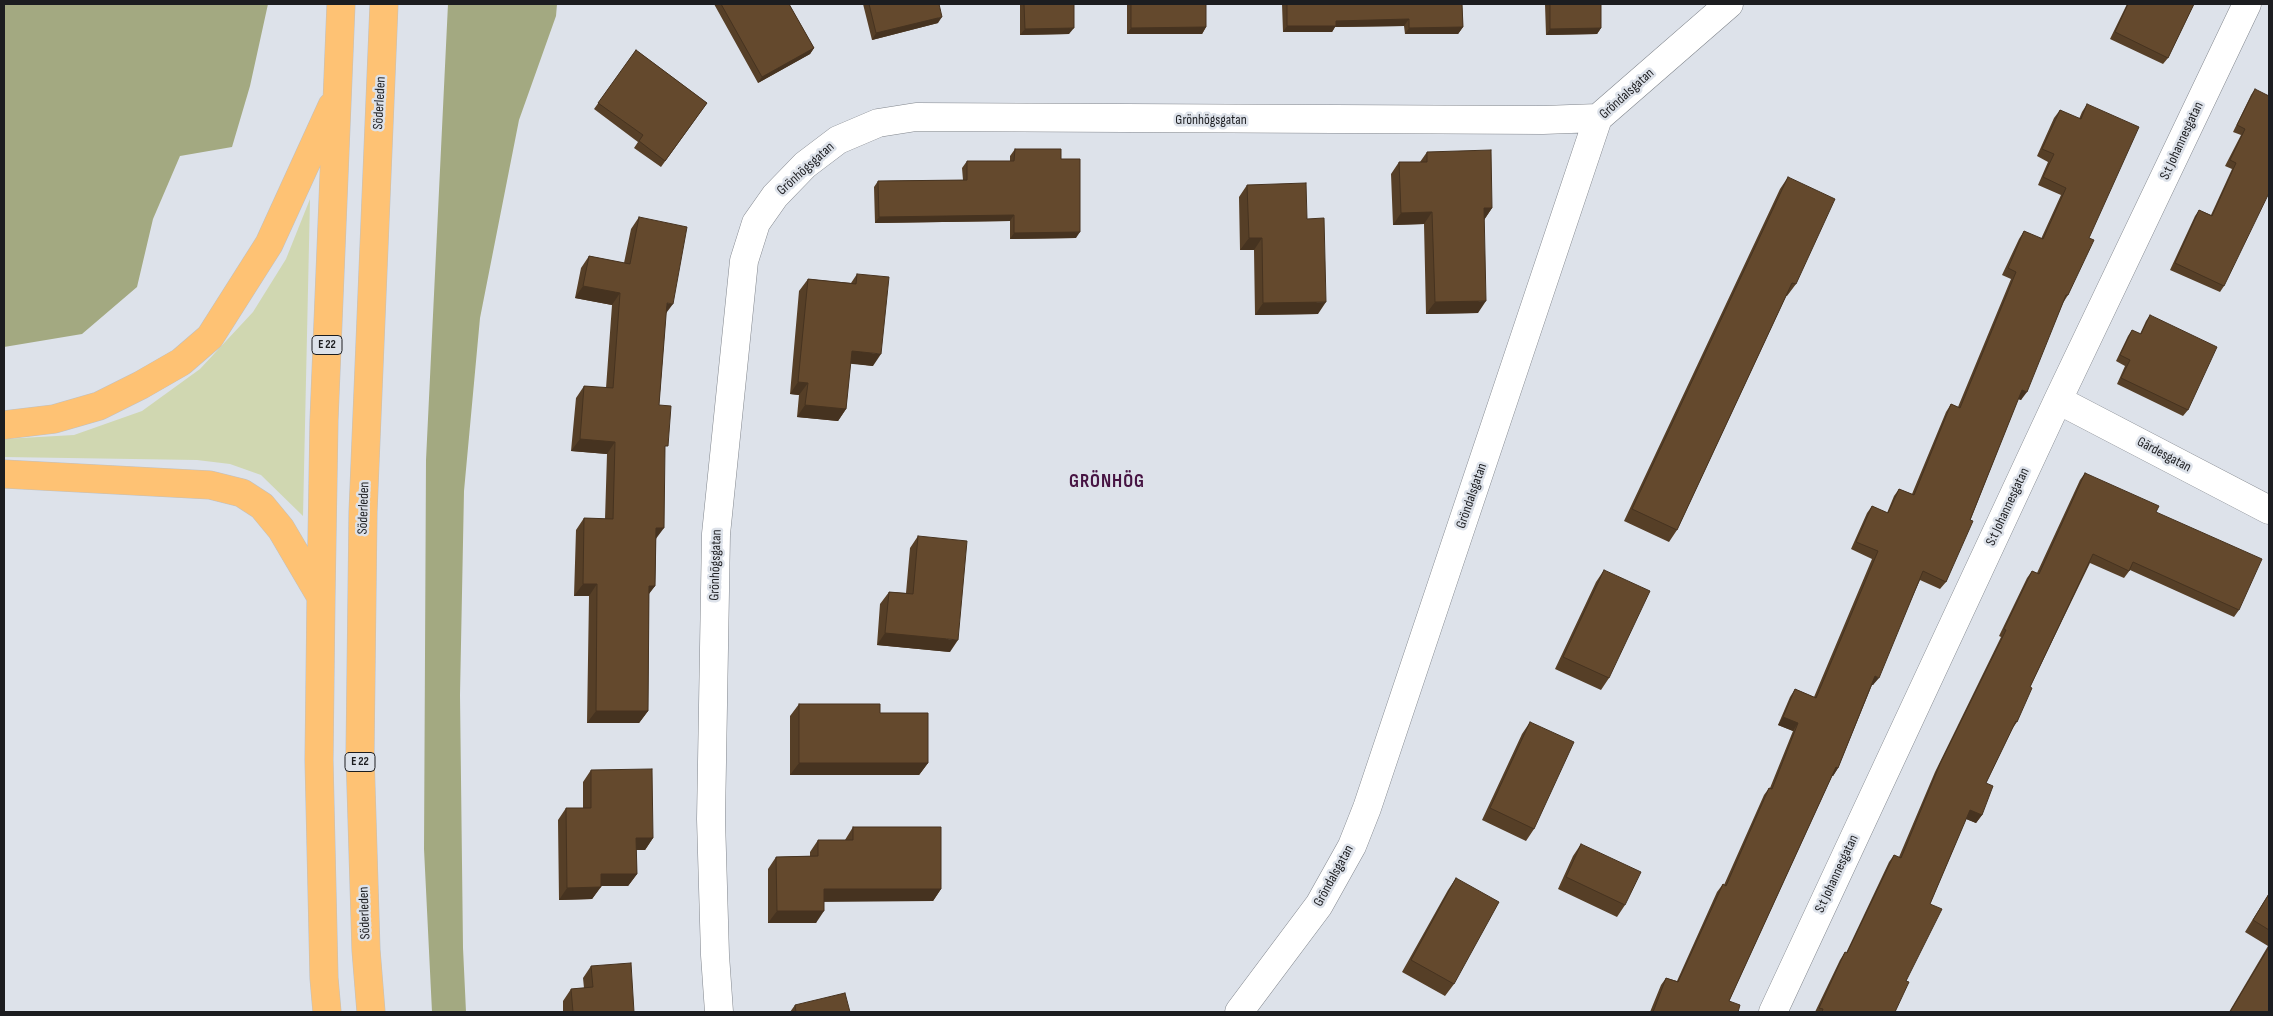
<!DOCTYPE html>
<html>
<head>
<meta charset="utf-8">
<style>
  body { margin:0 }
  #map { position:relative; width:2273px; height:1016px; overflow:hidden; background:#dde2ea; font-family:"Sofia Sans Condensed",sans-serif }
  canvas { display:block }
  .frame { position:absolute; inset:0; border:5px solid #1c1d20; pointer-events:none }
</style>
</head>
<body>
<div id="map">
<canvas width="2273" height="1016"></canvas>
<div class="frame"></div>
</div>
<script>
const ctx = document.querySelector('canvas').getContext('2d');
ctx.lineJoin = 'round';
function paint(path, color) { ctx.fillStyle = color; ctx.fill(path, 'evenodd'); }
const poly = rows => new Path2D(rows.map(r => 'M' + r).join(''));
function stroke(path, color, width, dash) { ctx.strokeStyle = color; ctx.lineWidth = width; ctx.lineCap = dash ? 'butt' : 'round'; ctx.setLineDash(dash || []); ctx.stroke(path); }
function drawText(font, color, halo, rows, align = 'center') {
  ctx.font = font + ' "Sofia Sans Condensed",sans-serif'; ctx.lineWidth = 5; ctx.setLineDash([]); ctx.textBaseline = 'middle'; ctx.strokeStyle = halo; ctx.fillStyle = color; for (const [text, x, y, turn = 0] of rows) {
    ctx.save(); ctx.translate(x, y); ctx.rotate((+turn || 0) * Math.PI / 180); ctx.textAlign = isNaN(turn) ? turn : align; if (halo) ctx.strokeText(text, 0, 0); ctx.fillText(text, 0, 0); ctx.restore();
  }
}
const green = poly([
  [310,199,303,516,261,475,230,464,197,460,4,457,4,439,74,435,142,411,200,369,253,312,286,259]
]);
const forest = poly([
  [4,4,268,4,250,86,232,147,180,156,153,219,137,287,82,334,4,347],
  [448,4,557,4,556,16,519,120,480,318,464,491,460,695,463,948,466,1012,432,1012,424,849,426,460]
]);
const minor = poly([
  [2058,400,2269,510],
  [719,1012,715,955,711,819,716,534,744,261,756,223,775,196,805,165,838,140,878,123,916,117,1543,120,1598,118],
  [1239,1012,1319,905,1352,846,1367,808,1598,118,1729,4],
  [1773,1012,2058,400,2247,4]
]);
const highway = poly([
  [4,425,54,419,99,406,141,385,181,362,210,337,269,244,332,106],
  [4,474,210,485,242,493,262,506,281,529,321,597],
  [327,1012,324,978,319,760,321,597,324,420,341,4],
  [371,1012,366,950,360,754,363,512,384,4]
]);
const wall = poly([
  [714,4,789,4,814,48,810,54,758,83],
  [863,4,939,4,938,23,872,40],
  [1020,4,1074,4,1069,34,1020,35],
  [1127,4,1206,4,1206,27,1202,34,1127,34],
  [1282,4,1462,4,1463,27,1458,34,1405,34,1404,26,1335,27,1332,32,1283,32],
  [1545,4,1601,4,1601,28,1597,34,1546,35],
  [2127,4,2194,4,2168,58,2163,64,2110,39],
  [636,50,707,103,661,167,634,148,638,142,594,109],
  [2255,89,2224,286,2220,292,2170,270,2195,216,2199,210,2211,215,2232,169,2225,166,2241,135,2233,132,2251,95],
  [2087,104,2089,238,2068,295,2063,303,2021,400,2018,399,1946,582,1940,589,1920,580,1873,685,1872,685,1838,768,1833,776,1832,776,1729,1001,1738,1012,1650,1012,1661,985,1666,978,1677,981,1717,892,1723,884,1724,885,1764,795,1769,788,1770,788,1793,731,1778,725,1790,697,1795,689,1814,697,1872,559,1851,549,1867,513,1872,506,1887,513,1894,496,1899,489,1912,494,1946,412,1951,404,1958,407,2011,279,2002,275,2019,239,2024,231,2041,239,2061,195,2038,185,2048,162,2037,156,2054,118,2060,110,2079,119,2082,112],
  [1015,149,1061,159,1076,238,1010,239,1010,221,875,223,874,187,878,181,963,180,962,168,967,161,1010,161,1010,156],
  [1427,152,1492,208,1484,220,1478,313,1426,314,1424,224,1393,225,1391,174,1399,162,1420,162],
  [1788,177,1796,284,1787,296,1786,296,1677,530,1669,542,1624,521,1780,189],
  [1247,185,1307,219,1318,314,1255,315,1254,250,1240,250,1239,197],
  [639,217,666,313,659,405,665,450,656,540,655,586,649,593,648,711,639,723,587,723,589,596,574,596,576,530,584,518,605,519,607,454,571,451,576,398,584,386,606,388,612,305,575,298,581,268,589,256,624,263,631,229],
  [857,274,873,366,850,363,846,409,838,421,797,417,799,395,790,394,799,291,808,279,851,283],
  [2150,315,2188,410,2183,416,2117,384,2125,366,2116,361,2128,336,2132,330,2140,334,2146,321],
  [2085,473,2156,512,2239,610,2234,617,2130,570,2124,578,2090,563,2030,687,2017,722,2012,729,1986,783,1982,815,1976,823,1966,819,1930,904,1906,981,1895,1012,1815,1012,1840,960,1845,952,1846,953,1889,862,1894,855,1899,857,1935,772,2001,637,1999,636,2027,578,2032,571,2037,573,2080,480],
  [918,536,950,652,877,645,880,604,889,592,906,593,910,548],
  [1604,570,1609,678,1601,690,1555,669,1596,582],
  [799,704,880,713,928,763,919,775,790,775,790,716],
  [1530,722,1534,829,1526,841,1482,820,1522,734],
  [591,770,653,838,645,850,636,850,637,874,628,886,601,886,592,899,559,900,558,820,566,808,583,808,583,782],
  [853,827,941,889,933,901,824,901,816,923,768,923,768,869,776,857,810,856,810,852,818,840,845,840],
  [1581,844,1625,905,1617,917,1558,889,1573,856],
  [1456,878,1454,984,1445,996,1402,972,1448,890],
  [2269,893,2269,1012,2229,1012,2268,946,2245,932],
  [591,966,634,1012,563,1012,563,1001,571,989,584,988,583,978],
  [795,1005,850,1012,790,1012]
]);
const shadedWall = poly([
  [942,17,938,23,872,40,876,33],
  [1409,19,1404,26,1335,27,1332,32,1283,32,1287,26,1336,21],
  [1206,27,1202,34,1127,34,1131,28],
  [1463,27,1458,34,1405,34,1409,28],
  [1074,28,1069,34,1020,35,1025,29],
  [1601,28,1597,34,1546,35,1550,29],
  [814,48,810,54,758,83,762,77],
  [1484,208,1492,208,1484,220],
  [1432,212,1424,224,1393,225,1401,213],
  [1014,215,1010,221,875,223,879,217],
  [1080,232,1076,238,1010,239,1014,233],
  [1249,238,1262,238,1254,250,1240,250],
  [583,286,620,293,612,305,575,298],
  [1486,301,1478,313,1426,314,1435,302],
  [1326,302,1318,314,1255,315,1263,303],
  [667,303,673,304,664,316],
  [852,351,881,354,873,366,843,363],
  [798,382,808,383,799,395,790,394],
  [2022,390,2027,392,2021,400,2016,398],
  [805,405,846,409,838,421,797,417],
  [580,439,615,442,607,454,571,451],
  [656,528,664,528,655,540],
  [583,584,597,584,589,596,574,596],
  [649,586,655,586,646,598],
  [885,633,958,640,950,652,877,645],
  [1875,676,1879,678,1873,685,1870,684],
  [596,711,648,711,639,723,587,723],
  [1783,717,1798,723,1793,731,1778,725],
  [799,763,928,763,919,775,790,775],
  [1836,767,1838,768,1833,776,1831,775],
  [1970,810,1982,815,1976,823,1964,818],
  [636,838,653,838,645,850,628,850],
  [601,874,637,874,628,886,592,886],
  [601,887,592,899,559,900,567,888],
  [824,889,941,889,933,901,815,902],
  [777,911,824,911,816,923,768,923]
]);
const building = poly([
  [721,4,789,4,814,48,762,77,721,4],
  [869,4,939,4,942,17,876,33,869,4],
  [1024,4,1074,4,1074,28,1025,29,1024,4],
  [1131,4,1206,4,1206,27,1131,28,1131,4],
  [1287,4,1462,4,1463,27,1409,28,1409,19,1336,21,1336,26,1287,26,1287,4],
  [1550,4,1601,4,1601,28,1550,29,1550,4],
  [2128,4,2194,4,2168,58,2115,32,2128,4],
  [636,50,707,103,665,161,639,141,643,135,598,103,636,50],
  [2255,89,2269,96,2269,193,2224,286,2175,263,2199,210,2212,216,2236,163,2230,160,2245,129,2237,125,2255,89],
  [2087,104,2139,127,2089,238,2094,240,2068,295,2066,295,2027,392,2022,390,1970,520,1973,521,1946,582,1923,571,1879,678,1875,676,1838,768,1836,767,1729,1001,1740,1005,1738,1012,1653,1012,1666,978,1678,982,1723,884,1726,886,1769,788,1772,789,1798,723,1783,717,1795,689,1816,698,1878,551,1856,542,1872,506,1888,513,1899,489,1914,495,1951,404,1960,408,2016,272,2008,268,2024,231,2043,239,2066,188,2043,177,2054,154,2042,149,2060,110,2081,119,2087,104],
  [1015,149,1061,149,1061,159,1080,159,1080,232,1014,233,1014,215,879,217,878,181,967,180,967,161,1014,161,1015,149],
  [1491,150,1492,208,1484,208,1486,301,1435,302,1432,212,1401,213,1399,162,1427,162,1427,152,1491,150],
  [1788,177,1835,199,1796,284,1792,283,1677,530,1632,509,1788,177],
  [1306,183,1307,219,1324,218,1326,302,1263,303,1262,238,1249,238,1247,185,1306,183],
  [639,217,687,227,673,304,667,303,659,405,671,406,668,446,665,446,664,528,656,528,655,586,649,586,648,711,596,711,597,584,583,584,584,518,613,519,615,442,580,439,584,386,613,388,620,293,583,286,589,256,630,264,639,217],
  [857,274,889,277,881,354,852,351,846,409,805,405,808,383,798,382,808,279,856,284,857,274],
  [2150,315,2217,347,2188,410,2121,378,2130,360,2120,355,2132,330,2141,334,2150,315],
  [2085,473,2159,506,2156,512,2262,559,2239,610,2133,562,2129,571,2093,554,2030,687,2032,688,2017,722,2016,721,1986,783,1993,786,1982,815,1970,810,1930,904,1942,909,1906,981,1909,982,1895,1012,1822,1012,1823,1009,1819,1008,1845,952,1847,953,1894,855,1901,858,1940,764,2006,630,2004,629,2032,571,2039,574,2085,473],
  [918,536,967,541,958,640,885,633,889,592,913,594,918,536],
  [1604,570,1650,591,1609,678,1563,657,1604,570],
  [799,704,880,704,880,713,928,713,928,763,799,763,799,704],
  [1530,722,1574,742,1534,829,1490,808,1530,722],
  [652,769,653,838,636,838,637,874,601,874,601,887,567,888,566,808,591,808,591,770,652,769],
  [853,827,941,827,941,889,824,889,824,911,777,911,776,857,818,856,818,840,853,840,853,827],
  [1581,844,1641,872,1625,905,1566,877,1581,844],
  [1456,878,1499,902,1454,984,1411,960,1456,878],
  [2269,894,2269,930,2253,920,2269,894],
  [2269,947,2269,1012,2230,1012,2269,947],
  [631,963,634,1012,573,1012,571,989,593,987,591,966,631,963],
  [845,993,850,1012,796,1012,795,1005,845,993]
]);
const shields = [
  [327,345,30],
  [360,762,30]
];
const shieldNames = [
  ["E 22",327,345],
  ["E 22",360,762]
];
const streetNames = [
  ["Gröndalsgatan",1627,94,-42],
  ["Söderleden",380,103,-87],
  ["Grönhögsgatan",1211,120],
  ["S:t Johannesgatan",2182,141,-65],
  ["Grönhögsgatan",806,169,-42],
  ["Gärdesgatan",2164,455,28],
  ["Gröndalsgatan",1472,496,-71],
  ["S:t Johannesgatan",2008,507,-65],
  ["Söderleden",364,508,-88],
  ["Grönhögsgatan",716,565,-88],
  ["S:t Johannesgatan",1837,874,-65],
  ["Gröndalsgatan",1334,876,-61],
  ["Söderleden",365,913,-92]
];
const districtNames = [
  ["GRÖNHÖG",1107,482]
];
paint(green, '#d0d7b1');
paint(forest, '#a3a981');
stroke(minor, '#80858c', 29);
stroke(highway, '#bfc0c1', 29);
stroke(minor, '#fff', 28);
stroke(highway, '#fec274', 28);
paint(wall, '#563f27');
paint(shadedWall, '#463320');
paint(building, '#64492d');
stroke(building, '#463320', 1);
for (const [x, y, w] of shields) { const box = new Path2D(); box.roundRect(x - w / 2, y - 9.5, w, 19, 4); ctx.fillStyle = '#dde2ea'; ctx.fill(box); stroke(box, '#1c1d20', 1); }
drawText('bold 12px', '#1c1d20', null, shieldNames);
drawText('14px', '#1c1d20', '#dde2ea', streetNames);
ctx.letterSpacing = '1px';
drawText('bold 19px', '#461342', '#dde2ea', districtNames);
ctx.letterSpacing = '0px';
</script>
</body>
</html>
